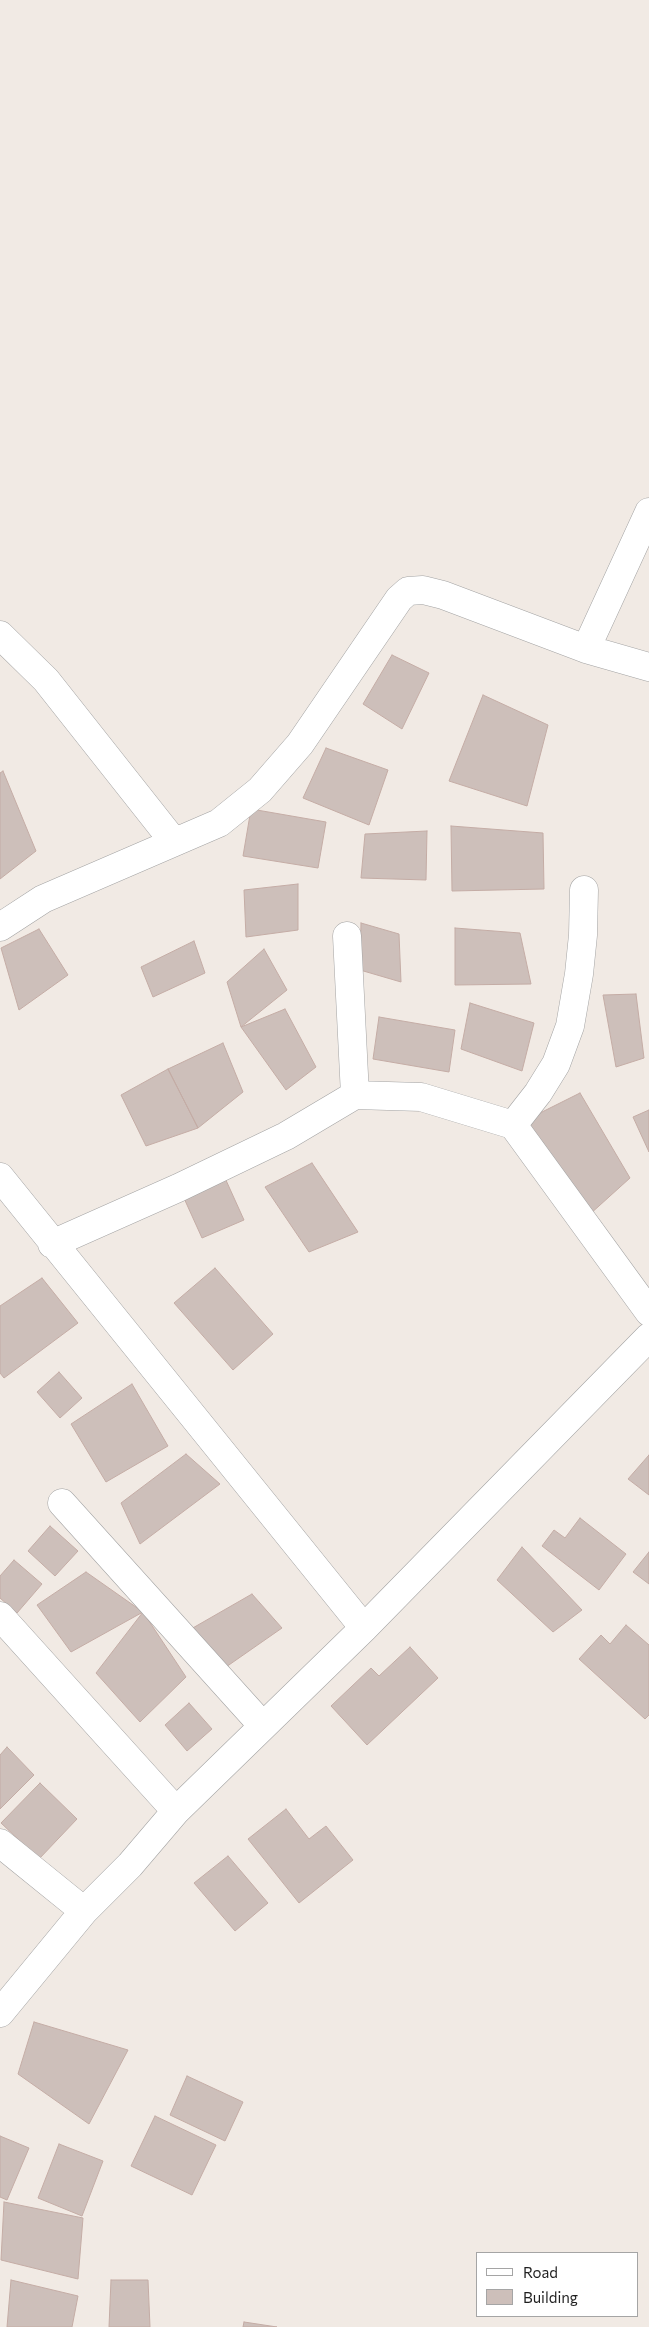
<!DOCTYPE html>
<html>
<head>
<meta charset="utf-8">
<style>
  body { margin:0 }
  #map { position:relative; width:649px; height:2327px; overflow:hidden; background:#f1eae4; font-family:Commissioner,sans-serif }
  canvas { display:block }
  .legend { position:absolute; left:476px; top:2252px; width:162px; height:65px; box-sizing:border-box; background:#fff; border:1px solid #a5a5a5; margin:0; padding:6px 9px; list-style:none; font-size:15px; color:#1f1f1f }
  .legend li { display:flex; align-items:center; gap:10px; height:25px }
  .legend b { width:25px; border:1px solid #a5a5a5 }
</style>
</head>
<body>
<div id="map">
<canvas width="649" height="2327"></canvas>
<ul class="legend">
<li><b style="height:6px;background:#fff"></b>Road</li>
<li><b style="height:14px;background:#cdbfba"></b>Building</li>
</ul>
</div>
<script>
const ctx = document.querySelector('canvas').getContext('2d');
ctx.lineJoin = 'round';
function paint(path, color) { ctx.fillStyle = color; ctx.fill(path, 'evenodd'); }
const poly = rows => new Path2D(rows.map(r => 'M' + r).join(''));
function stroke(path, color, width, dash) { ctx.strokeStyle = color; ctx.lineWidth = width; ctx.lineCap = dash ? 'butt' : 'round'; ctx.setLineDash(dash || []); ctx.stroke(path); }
const building = poly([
  [392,655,429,673,402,729,363,704,392,655],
  [483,695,548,725,527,806,449,781,483,695],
  [326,748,388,770,369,825,303,798,326,748],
  [3,771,36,851,0,879,0,773,3,771],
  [251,809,326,822,318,868,243,856,251,809],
  [451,826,543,833,544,889,452,891,451,826],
  [427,831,426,880,361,878,365,834,427,831],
  [298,884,298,930,246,937,244,890,298,884],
  [361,923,399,934,401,982,360,970,361,923],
  [455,928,520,933,531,984,455,985,455,928],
  [39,929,68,975,19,1010,1,948,39,929],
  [194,941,205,973,153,997,141,967,194,941],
  [264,949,287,990,241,1027,227,982,264,949],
  [636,994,644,1058,616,1067,603,995,636,994],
  [470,1003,534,1023,522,1071,461,1049,470,1003],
  [285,1009,316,1067,286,1090,241,1027,285,1009],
  [379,1017,455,1030,449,1072,373,1059,379,1017],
  [223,1043,243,1092,198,1128,168,1069,223,1043],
  [168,1069,198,1128,146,1146,121,1095,168,1069],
  [580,1093,630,1178,589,1215,526,1120,580,1093],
  [649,1110,649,1152,633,1117,649,1110],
  [312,1163,358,1232,309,1252,265,1187,312,1163],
  [225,1178,244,1220,202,1238,183,1196,225,1178],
  [215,1268,273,1334,233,1370,174,1303,215,1268],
  [42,1278,78,1323,4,1378,0,1373,0,1306,42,1278],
  [59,1372,82,1398,60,1418,37,1392,59,1372],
  [132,1384,168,1446,106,1482,71,1424,132,1384],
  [186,1454,220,1484,140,1544,121,1503,186,1454],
  [649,1455,649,1495,628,1479,649,1455],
  [580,1518,626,1554,599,1590,542,1546,554,1530,565,1538,580,1518],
  [50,1526,78,1551,55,1576,28,1551,50,1526],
  [522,1547,582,1610,553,1632,497,1580,522,1547],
  [649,1552,649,1584,633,1572,649,1552],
  [14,1560,42,1584,17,1613,0,1598,0,1576,14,1560],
  [86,1572,143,1612,71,1652,37,1605,86,1572],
  [252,1594,282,1628,226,1667,191,1629,252,1594],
  [143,1612,186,1677,140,1722,96,1673,143,1612],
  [626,1625,649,1645,649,1715,645,1719,579,1659,601,1635,610,1644,626,1625],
  [410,1647,438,1678,367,1745,331,1706,371,1668,379,1676,410,1647],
  [189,1703,212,1729,187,1751,165,1725,189,1703],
  [7,1747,34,1775,0,1809,0,1755,7,1747],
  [40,1783,77,1819,39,1859,1,1823,40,1783],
  [286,1809,309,1839,326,1826,353,1860,299,1903,248,1839,286,1809],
  [228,1856,268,1903,235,1931,194,1883,228,1856],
  [34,2022,128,2050,89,2124,18,2074,34,2022],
  [187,2076,243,2102,225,2141,170,2115,187,2076],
  [155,2116,216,2145,192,2195,131,2166,155,2116],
  [0,2136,29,2148,7,2200,0,2197,0,2136],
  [59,2144,103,2161,82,2216,38,2198,59,2144],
  [4,2202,83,2218,78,2279,1,2260,4,2202],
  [11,2280,78,2296,72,2327,7,2327,11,2280],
  [111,2280,148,2280,150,2327,109,2327,111,2280],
  [244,2322,277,2327,243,2327,244,2322]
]);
const minor = poly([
  [0,635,46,680,174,842],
  [586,649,649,512],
  [584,890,583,935,579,974,570,1026,556,1064,538,1093,513,1125,649,1312],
  [0,927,43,899,219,823,260,790,300,744,399,599,408,591,423,590,443,595,586,649,649,667],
  [347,936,355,1095],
  [0,1177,364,1628],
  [52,1244,178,1188,286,1136,355,1095,421,1097,513,1125],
  [62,1503,263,1726],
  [0,1616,176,1811],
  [0,1843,84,1911],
  [0,2013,84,1911,130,1865,176,1811,364,1628,649,1337]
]);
paint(building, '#cdbfba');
stroke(building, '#c4aca5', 1);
stroke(minor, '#a3a3a3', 29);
stroke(minor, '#fff', 28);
</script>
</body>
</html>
